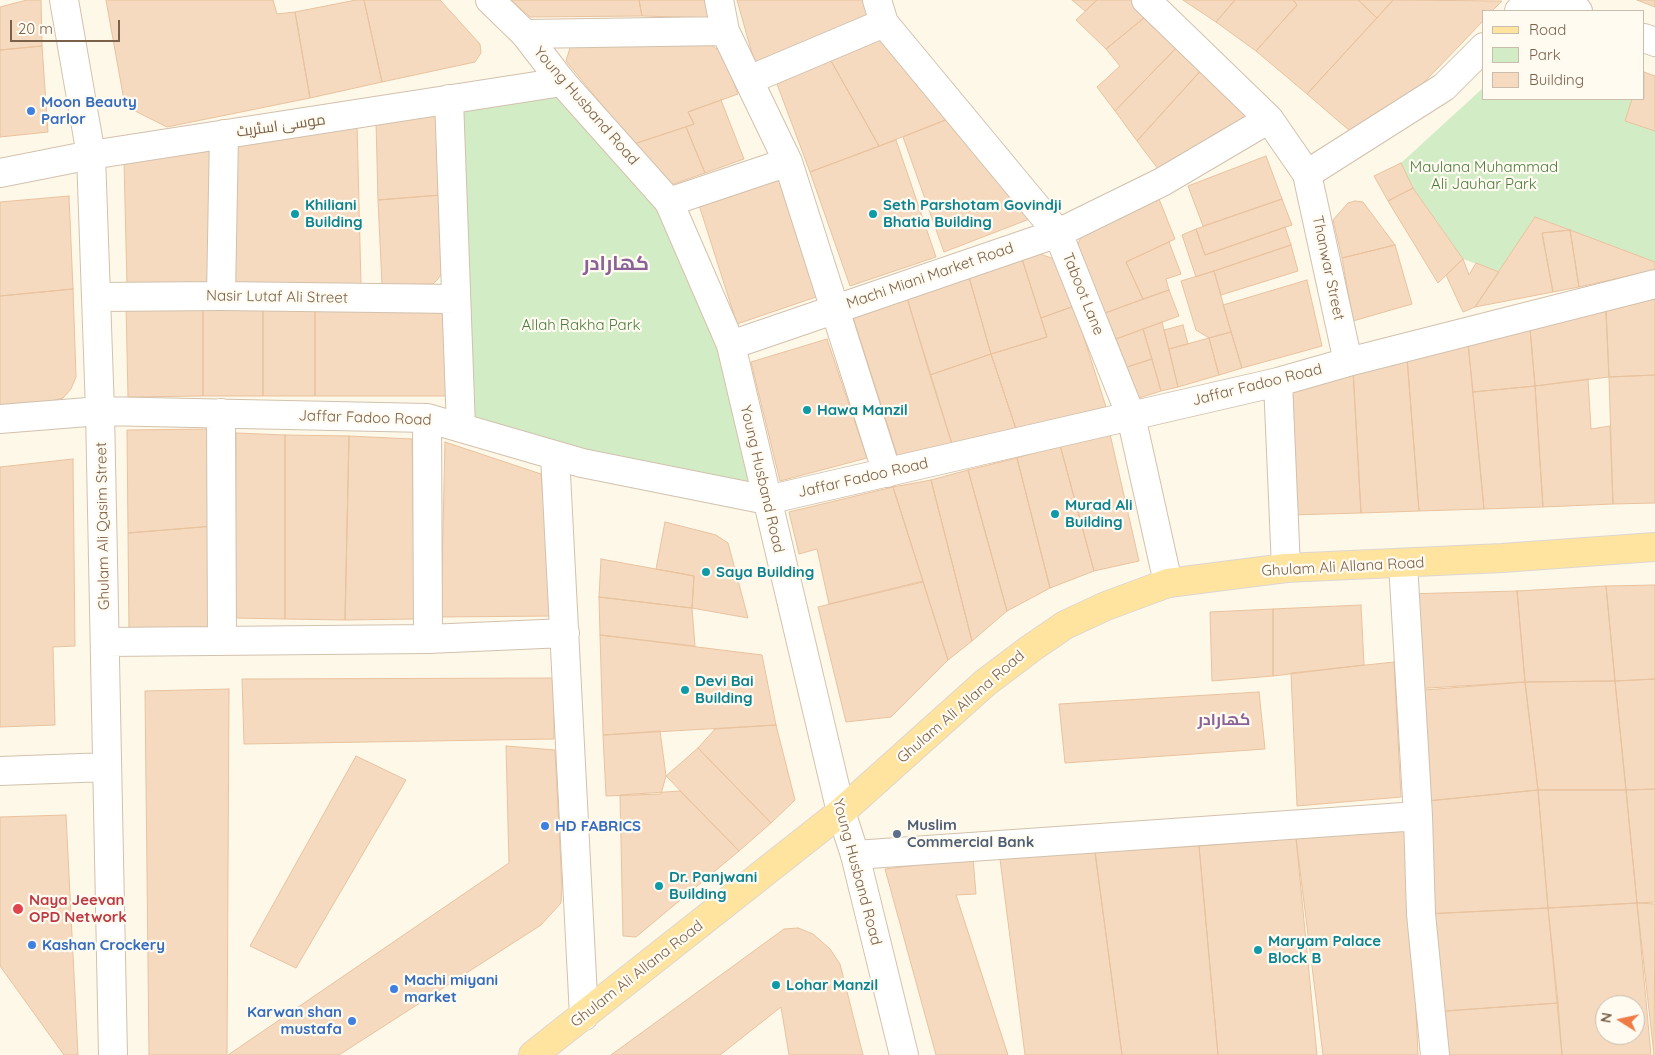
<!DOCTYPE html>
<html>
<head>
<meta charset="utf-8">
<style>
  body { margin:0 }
  #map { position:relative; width:1655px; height:1055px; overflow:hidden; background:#fef8e9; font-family:Quicksand,sans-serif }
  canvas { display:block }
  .legend { position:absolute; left:1482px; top:10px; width:162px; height:90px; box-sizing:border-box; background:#fffbf1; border:1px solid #cabdae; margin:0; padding:6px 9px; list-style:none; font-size:15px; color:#7b604a }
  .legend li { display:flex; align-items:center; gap:10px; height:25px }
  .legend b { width:25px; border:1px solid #cabdae }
  .north { position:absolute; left:1595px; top:995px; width:50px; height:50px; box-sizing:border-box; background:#fffbf1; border:1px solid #cabdae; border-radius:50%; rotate:280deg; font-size:14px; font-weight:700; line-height:20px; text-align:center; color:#7b604a }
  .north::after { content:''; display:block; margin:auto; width:18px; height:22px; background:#ef7c47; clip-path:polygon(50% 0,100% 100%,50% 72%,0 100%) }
  .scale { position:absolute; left:10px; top:20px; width:110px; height:22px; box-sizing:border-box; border:2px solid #7b604a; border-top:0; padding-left:6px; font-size:15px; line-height:18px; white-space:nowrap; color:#7b604a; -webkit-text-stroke:4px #fffbf1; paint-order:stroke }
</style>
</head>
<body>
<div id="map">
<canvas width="1655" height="1055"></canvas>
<ul class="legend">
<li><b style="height:6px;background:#ffe49f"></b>Road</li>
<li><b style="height:14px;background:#d2edc6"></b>Park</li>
<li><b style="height:14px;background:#f5dabf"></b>Building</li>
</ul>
<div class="north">N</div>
<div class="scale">20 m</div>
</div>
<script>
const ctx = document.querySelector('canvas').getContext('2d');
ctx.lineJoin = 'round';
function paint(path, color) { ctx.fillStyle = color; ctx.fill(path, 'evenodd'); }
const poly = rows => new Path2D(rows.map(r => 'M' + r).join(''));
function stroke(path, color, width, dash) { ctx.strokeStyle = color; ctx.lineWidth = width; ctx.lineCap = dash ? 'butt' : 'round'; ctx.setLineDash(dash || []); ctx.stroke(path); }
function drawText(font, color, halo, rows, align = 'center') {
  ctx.font = font + ' Quicksand,Cairo,sans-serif'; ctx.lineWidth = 4.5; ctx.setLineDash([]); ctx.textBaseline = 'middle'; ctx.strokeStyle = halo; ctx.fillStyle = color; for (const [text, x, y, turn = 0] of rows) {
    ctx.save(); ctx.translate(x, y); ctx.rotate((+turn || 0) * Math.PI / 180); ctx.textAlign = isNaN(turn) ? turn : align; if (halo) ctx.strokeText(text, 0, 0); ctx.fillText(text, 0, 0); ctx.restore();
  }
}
const green = poly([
  [562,82,669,202,731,345,767,500,449,424,450,112],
  [1484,87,1484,99,1632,99,1626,121,1655,131,1655,262,1535,217,1499,272,1463,259,1413,188,1401,163]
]);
const building = poly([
  [27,0,41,0,42,46,0,50,0,7,27,0],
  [106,0,273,0,277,14,295,12,310,98,167,127,125,106,106,0],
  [356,0,364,0,382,82,310,98,295,12,356,0],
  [364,0,440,0,480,44,481,53,475,62,382,82,364,0],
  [511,0,639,0,642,16,530,17,511,0],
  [639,0,710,0,714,18,642,16,639,0],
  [737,0,866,0,872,19,755,64,737,0],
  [1072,0,1097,0,1085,11,1072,0],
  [1097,0,1133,0,1150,13,1106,49,1076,20,1097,0],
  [1183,0,1235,0,1216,22,1183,0],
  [1235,0,1293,0,1297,5,1256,51,1216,22,1235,0],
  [1358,0,1393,0,1377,18,1358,0],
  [1358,0,1377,18,1307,94,1256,51,1297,5,1293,0,1358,0],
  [1393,0,1502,1,1492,11,1484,11,1484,20,1365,144,1307,94,1393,0],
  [1637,0,1655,0,1655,7,1637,0],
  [1150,13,1180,44,1115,111,1097,87,1120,66,1106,49,1150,13],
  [879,38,953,117,879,146,830,59,879,38],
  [572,41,711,45,723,53,738,94,688,112,694,124,634,144,566,61,572,41],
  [1180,44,1204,67,1137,141,1115,111,1180,44],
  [42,46,48,132,0,137,0,50,42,46],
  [830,59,879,146,810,172,777,84,830,59],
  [1204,67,1252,113,1158,169,1137,141,1204,67],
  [1644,72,1655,76,1655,131,1625,121,1632,99,1644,99,1644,72],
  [721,100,744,159,705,173,686,127,694,124,688,112,721,100],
  [441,111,441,195,378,200,376,122,441,111],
  [953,117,1032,218,944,252,903,137,953,117],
  [357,124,361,285,229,287,233,143,357,124],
  [686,127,705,173,665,187,634,144,686,127],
  [896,140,936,257,850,286,810,172,896,140],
  [216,149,212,284,127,285,124,162,216,149],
  [1266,156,1282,199,1203,226,1188,186,1266,156],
  [1401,163,1413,188,1388,201,1374,176,1401,163],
  [781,178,819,296,737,324,699,205,781,178],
  [1413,188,1463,259,1438,283,1388,201,1413,188],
  [441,195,442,273,438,279,433,284,382,285,378,200,441,195],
  [69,196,73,289,0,296,0,202,69,196],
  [1159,199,1175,239,1126,262,1143,299,1105,313,1077,246,1082,235,1159,199],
  [1282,199,1292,225,1205,255,1196,229,1282,199],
  [1355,201,1363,202,1395,245,1342,258,1333,220,1348,203,1355,201],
  [1535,217,1570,230,1542,233,1553,292,1475,307,1535,217],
  [1285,227,1291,245,1196,277,1182,235,1196,229,1205,255,1285,227],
  [1570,230,1655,262,1655,270,1579,287,1570,230],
  [1570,230,1579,287,1553,292,1542,233,1570,230],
  [1169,242,1181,274,1166,279,1169,290,1143,299,1126,262,1169,242],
  [1291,245,1298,271,1221,295,1214,271,1291,245],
  [1395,245,1412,304,1353,321,1342,258,1395,245],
  [1040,254,1054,259,1074,306,1041,318,1022,259,1040,254],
  [1022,259,1047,337,991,354,969,277,1022,259],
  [1463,259,1469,275,1476,263,1499,272,1475,307,1463,312,1446,275,1463,259],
  [1214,271,1231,332,1209,338,1196,330,1181,281,1214,271],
  [969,277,991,354,930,375,907,298,969,277],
  [1307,280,1322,346,1242,368,1223,305,1307,280],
  [73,289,76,377,71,389,63,398,51,401,0,405,0,296,73,289],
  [1169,290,1179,316,1116,339,1105,313,1169,290],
  [907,298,953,447,899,461,852,314,907,298],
  [1655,299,1655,375,1609,377,1606,311,1655,299],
  [126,304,203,307,203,396,128,397,126,304],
  [263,306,315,307,315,396,263,396,263,306],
  [263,306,263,396,203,396,203,307,263,306],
  [1074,306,1106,407,1016,429,991,354,1047,337,1041,318,1074,306],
  [315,307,450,309,449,396,315,396,315,307],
  [1606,311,1609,377,1535,386,1530,328,1606,311],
  [1162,322,1178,387,1161,391,1143,329,1162,322],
  [1183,325,1188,344,1169,349,1164,330,1183,325],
  [1530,328,1535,386,1473,392,1468,343,1530,328],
  [1143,329,1152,359,1127,367,1116,339,1143,329],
  [1231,332,1242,368,1219,375,1209,338,1231,332],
  [1209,338,1219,375,1178,387,1169,349,1209,338],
  [827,339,867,458,780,481,751,362,827,339],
  [1468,343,1484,509,1419,511,1407,358,1468,343],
  [991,354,1016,429,953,447,930,375,991,354],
  [1407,358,1419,511,1361,513,1353,370,1407,358],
  [1152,359,1161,391,1139,398,1127,367,1152,359],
  [1353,370,1361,513,1290,515,1287,386,1353,370],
  [1655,375,1655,503,1613,504,1609,377,1655,375],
  [1588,379,1591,429,1610,426,1613,504,1543,507,1535,386,1588,379],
  [1535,386,1543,507,1484,509,1473,392,1535,386],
  [214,429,214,526,128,533,127,430,214,429],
  [236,433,285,435,285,619,235,618,236,433],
  [1110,434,1139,561,1094,571,1060,445,1110,434],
  [285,435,349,436,345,620,285,619,285,435],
  [349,436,412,439,415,619,345,620,349,436],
  [445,442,541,474,553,616,441,617,445,442],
  [1060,445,1094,571,1050,588,1017,458,1060,445],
  [1017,458,1050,588,1007,611,968,470,1017,458],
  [73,459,75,646,53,647,55,725,0,727,0,467,73,459],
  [968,470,1007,611,972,641,931,480,968,470],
  [931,480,972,641,948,660,893,487,931,480],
  [893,487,923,581,829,604,817,549,799,554,789,512,893,487],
  [665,522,716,535,728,543,748,618,692,608,694,576,656,569,665,522],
  [214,526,213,629,129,632,128,533,214,526],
  [601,559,694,576,692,608,599,597,601,559],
  [923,582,948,660,891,717,846,722,818,607,923,582],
  [1655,585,1655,679,1615,681,1606,586,1655,585],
  [1606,586,1615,681,1525,682,1517,591,1606,586],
  [1517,591,1525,682,1413,689,1404,594,1517,591],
  [599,597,692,608,695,646,600,635,599,597],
  [1361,605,1364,665,1273,676,1273,609,1361,605],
  [1273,609,1273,676,1212,681,1210,612,1273,609],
  [600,635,762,655,776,725,603,735,600,635],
  [1394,662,1401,797,1297,806,1291,673,1394,662],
  [554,678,554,739,244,744,242,679,554,678],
  [1655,679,1655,789,1626,790,1615,681,1655,679],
  [1615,681,1626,790,1538,790,1525,682,1615,681],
  [1525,682,1538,790,1417,802,1412,691,1525,682],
  [229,689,227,1055,149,1055,145,691,229,689],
  [1259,692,1265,749,1065,763,1059,704,1259,692],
  [776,725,795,800,771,823,698,748,715,729,776,725],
  [660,731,666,776,661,794,606,796,603,735,660,731],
  [506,746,555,750,562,886,561,903,541,925,339,1055,228,1055,509,863,506,746],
  [698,748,771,823,739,851,666,776,698,748],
  [356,756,406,780,296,968,250,946,356,756],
  [1655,789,1655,902,1637,903,1626,790,1655,789],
  [1538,790,1548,908,1425,914,1417,802,1538,790],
  [1538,790,1626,790,1637,903,1548,908,1538,790],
  [680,791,739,851,636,937,623,936,620,795,680,791],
  [66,815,78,1055,64,1055,0,966,0,817,66,815],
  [1408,831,1418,1055,1323,1055,1296,838,1408,831],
  [1296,838,1317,1055,1218,1055,1199,846,1296,838],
  [1199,846,1218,1055,1122,1055,1095,852,1199,846],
  [1095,852,1122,1055,1025,1055,1000,859,1095,852],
  [973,858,976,894,956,895,1008,1055,936,1055,885,869,973,858],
  [1637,903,1651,1055,1562,1055,1548,908,1637,903],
  [1605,1005,1635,1005,1635,1035,1605,1035,1605,1005],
  [1637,903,1655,904,1654,1055,1637,903],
  [1548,908,1558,1003,1431,1012,1425,914,1548,908],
  [798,928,813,934,830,949,840,964,863,1055,789,1055,781,1007,720,1055,611,1055,784,929,798,928],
  [1558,1003,1562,1055,1435,1055,1431,1012,1558,1003]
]);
const street = poly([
  [64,0,91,155,100,411,113,1055],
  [719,0,725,31,788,162,887,473],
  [877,0,884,23,1058,233,1131,416,1168,583],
  [1146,0,1269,119],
  [1550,0,1578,11],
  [1519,11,1530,0],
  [525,34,725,31],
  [1644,38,1655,42],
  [749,80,884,23],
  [449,99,461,428],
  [0,173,91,155,562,82],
  [1307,174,1348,362],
  [669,202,788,162],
  [221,296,224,134],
  [97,297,221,296,456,299],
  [731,345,1058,233,1162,182,1269,119,1307,174,1444,87,1484,47],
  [1278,382,1286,568],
  [221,413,222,641],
  [427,418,428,639],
  [0,419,100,411,427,418,582,463,767,500,1278,382,1348,362,1655,284],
  [555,455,584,1016],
  [1403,563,1418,816,1421,914,1435,1055],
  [105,642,428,639,565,633],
  [0,771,107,767],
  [855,855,1418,816]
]);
const secondary = poly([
  [490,0,525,34,562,82,669,202,731,345,841,812,855,855,904,1055]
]);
const primary = poly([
  [533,1055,841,812,985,683,1030,649,1065,625,1106,606,1168,583,1286,568,1502,558,1655,547]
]);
const markers = [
  [31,111,5,"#3f7fe0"],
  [295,214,5,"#0f9aa8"],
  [873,214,5,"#0f9aa8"],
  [807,410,5,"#0f9aa8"],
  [1055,514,5,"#0f9aa8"],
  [706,572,5,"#0f9aa8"],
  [685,690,5,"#0f9aa8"],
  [545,826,5,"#3f7fe0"],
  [897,834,5,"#5c6f8a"],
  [659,886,5,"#0f9aa8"],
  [18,909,6,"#e0444e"],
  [32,945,5,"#3f7fe0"],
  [1258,950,5,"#0f9aa8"],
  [776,985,5,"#0f9aa8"],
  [394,989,5,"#3f7fe0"],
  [352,1021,5,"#3f7fe0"]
];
const shopNames = [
  ["Moon Beauty",41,102],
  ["Parlor",41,119],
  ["HD FABRICS",555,826],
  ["Kashan Crockery",42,945],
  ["Machi miyani",404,980],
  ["market",404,997],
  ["Karwan shan",342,1012,"right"],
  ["mustafa",342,1029,"right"]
];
const streetNames = [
  ["Young Husband Road",586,106,49],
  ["موسیٰ اسٹریٹ",281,126,-8],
  ["Thanwar Street",1328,268,78],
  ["Machi Miani Market Road",930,276,-19],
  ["Taboot Lane",1083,294,68],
  ["Nasir Lutaf Ali Street",277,297,1],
  ["Jaffar Fadoo Road",1257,385,-14],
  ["Jaffar Fadoo Road",365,418,2],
  ["Jaffar Fadoo Road",863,478,-13],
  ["Young Husband Road",762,479,77],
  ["Ghulam Ali Qasim Street",103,526,-91],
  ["Ghulam Ali Allana Road",1343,567,-3],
  ["Ghulam Ali Allana Road",961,707,-41],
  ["Young Husband Road",857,872,75],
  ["Ghulam Ali Allana Road",637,974,-38]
];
const parkNames = [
  ["Maulana Muhammad",1484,167],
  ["Ali Jauhar Park",1484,184],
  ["Allah Rakha Park",581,325]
];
const cultureNames = [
  ["Khiliani",305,205],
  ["Building",305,222],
  ["Seth Parshotam Govindji",883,205],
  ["Bhatia Building",883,222],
  ["Hawa Manzil",817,410],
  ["Murad Ali",1065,505],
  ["Building",1065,522],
  ["Saya Building",716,572],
  ["Devi Bai",695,681],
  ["Building",695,698],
  ["Dr. Panjwani",669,877],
  ["Building",669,894],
  ["Maryam Palace",1268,941],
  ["Block B",1268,958],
  ["Lohar Manzil",786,985]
];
const serviceNames = [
  ["Muslim",907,825],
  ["Commercial Bank",907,842]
];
const healthNames = [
  ["Naya Jeevan",29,900],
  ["OPD Network",29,917]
];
const neighbourhoodNames = [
  ["کھارادر",1224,720]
];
const districtNames = [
  ["کھارادر",616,264]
];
paint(green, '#d2edc6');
paint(building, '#f5dabf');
stroke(building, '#e9c29e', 1);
stroke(street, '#d2c1ad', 30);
stroke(secondary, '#d5c2ab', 30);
stroke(primary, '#ddd6d0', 30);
stroke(street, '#fff', 28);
stroke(secondary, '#fff', 28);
stroke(primary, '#ffe49f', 28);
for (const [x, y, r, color] of markers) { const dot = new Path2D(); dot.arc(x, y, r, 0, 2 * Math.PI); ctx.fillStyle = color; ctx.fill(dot); stroke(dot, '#fffbf1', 2); }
drawText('bold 15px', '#366cbe', '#fffbf1', shopNames, 'left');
drawText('15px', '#7b604a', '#fffbf1', streetNames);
drawText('15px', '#4a7b3e', '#fffbf1', parkNames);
drawText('bold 15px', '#0d838f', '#fffbf1', cultureNames, 'left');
drawText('bold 15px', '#4e5e75', '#fffbf1', serviceNames, 'left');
drawText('bold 15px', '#be3a42', '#fffbf1', healthNames, 'left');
drawText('bold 16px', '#8a6297', '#fffbf1', neighbourhoodNames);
drawText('bold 20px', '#8a6297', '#fffbf1', districtNames);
</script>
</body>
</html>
